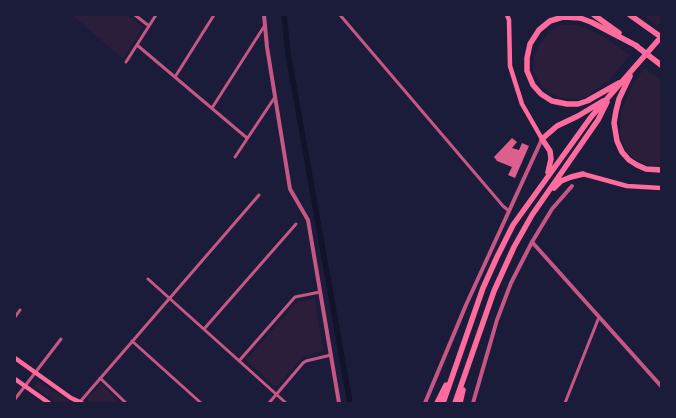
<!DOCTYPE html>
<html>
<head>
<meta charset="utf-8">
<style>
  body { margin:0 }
  #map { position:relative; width:676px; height:418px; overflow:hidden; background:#1b1b3a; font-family:Barlow,sans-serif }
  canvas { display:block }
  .frame { position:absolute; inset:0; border:16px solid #1b1b3a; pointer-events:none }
</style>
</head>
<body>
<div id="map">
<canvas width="676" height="418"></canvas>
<div class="frame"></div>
</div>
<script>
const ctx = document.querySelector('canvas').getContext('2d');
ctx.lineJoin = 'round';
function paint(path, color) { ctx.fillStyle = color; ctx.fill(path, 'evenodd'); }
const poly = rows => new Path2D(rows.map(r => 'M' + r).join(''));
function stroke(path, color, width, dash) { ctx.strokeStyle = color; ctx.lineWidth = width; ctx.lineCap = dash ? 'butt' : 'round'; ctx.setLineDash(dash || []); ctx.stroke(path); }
const green = poly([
  [72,15,127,15,143,27,123,59],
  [643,15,661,15,661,22,657,26],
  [562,25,578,25,603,36,630,55,609,80,583,99,566,99,550,94,539,82,533,70,534,56,540,44,550,31],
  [645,67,661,80,661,166,657,167,644,164,633,158,625,149,620,135,621,112,632,86],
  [315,299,323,351,303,356,278,385,273,385,246,360,297,302],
  [37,381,69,401,70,403,57,403,52,400,34,387],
  [101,384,120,403,88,402,87,399]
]);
const canal = poly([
  [284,15,288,53,350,403]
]);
const building = poly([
  [512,138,517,142,512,148,519,150,522,143,529,146,515,178,508,175,512,167,497,161,494,157]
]);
const minor = poly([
  [135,15,149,26],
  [340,15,503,206,509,211],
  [137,45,247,138],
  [126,62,156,15],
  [175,77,214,15],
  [212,108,265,25],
  [235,157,275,97],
  [148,279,286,403],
  [15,317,20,310],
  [204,329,296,224],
  [132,341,201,403],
  [239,361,295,297,320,292],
  [100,378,126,403],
  [15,399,61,339],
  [79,403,259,195],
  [269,403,303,363,306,361,331,355],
  [565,403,599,317]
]);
const tertiary = poly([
  [264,15,267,47,290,189,308,220,339,403],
  [532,242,661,386],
  [425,403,466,305,542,139],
  [473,403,497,320,511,283,532,242,552,209,572,186]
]);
const secondary = poly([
  [507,15,509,20,510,66,522,104,542,139],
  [583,174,627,186,661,188],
  [15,358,71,398,82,403],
  [15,379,49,403]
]);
const motorway = poly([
  [594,15,619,33],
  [630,15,661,37],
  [635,45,661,65],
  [630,76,619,99,616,111,614,123,617,141,622,152,629,160,637,165,646,169,661,170],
  [619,83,587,101,578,104,567,104,552,101,541,94,533,85,527,71,527,58,530,44,539,30,550,21,563,17,580,18,591,22,637,46],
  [548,172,551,159,550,151,542,139,557,126,578,116,603,101],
  [554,188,561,181,571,177,583,174],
  [437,403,446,385],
  [443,403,483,288,497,257,513,225,591,117,661,37],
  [455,403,494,291,514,247,532,215,598,120,607,102],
  [460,403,463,390]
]);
paint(green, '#2a1e3b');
stroke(canal, '#12122b', 5.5);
paint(building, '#dd5f8e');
stroke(minor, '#c65784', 3);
stroke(tertiary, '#c65784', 4);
stroke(secondary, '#ff6b9d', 4.5);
stroke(motorway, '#ff6b9d', 5.5);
</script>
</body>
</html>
